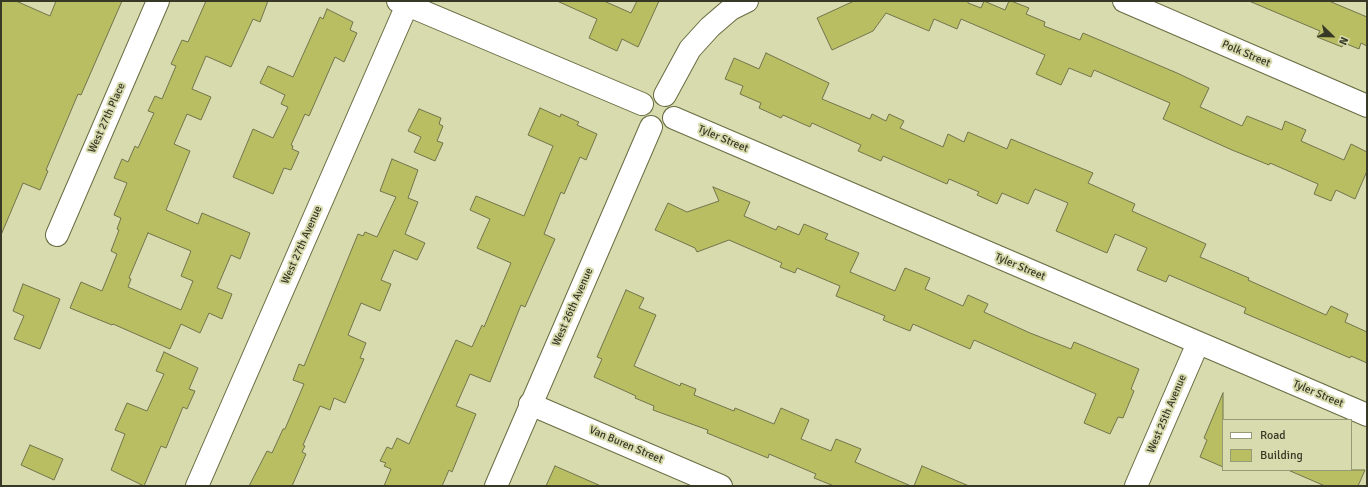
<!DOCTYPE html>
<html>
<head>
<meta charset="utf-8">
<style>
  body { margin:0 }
  #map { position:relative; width:1368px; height:487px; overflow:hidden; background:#d7dbad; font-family:Signika,sans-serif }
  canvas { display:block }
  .frame { position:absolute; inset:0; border:2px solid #373826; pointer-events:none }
  .legend { position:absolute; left:1222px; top:419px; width:130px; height:52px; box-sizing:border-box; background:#d7dbad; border:1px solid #979a77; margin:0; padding:5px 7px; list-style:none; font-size:12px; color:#373826 }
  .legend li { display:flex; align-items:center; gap:8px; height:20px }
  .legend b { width:20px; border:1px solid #979a77 }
  .north { position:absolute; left:1312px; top:16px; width:40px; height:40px; -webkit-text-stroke:3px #d7dbad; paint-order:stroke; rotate:113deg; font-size:11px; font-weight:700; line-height:16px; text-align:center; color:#373826 }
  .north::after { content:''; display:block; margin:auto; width:14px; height:18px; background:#373826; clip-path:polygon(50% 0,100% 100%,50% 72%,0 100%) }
</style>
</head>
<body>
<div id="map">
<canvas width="1368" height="487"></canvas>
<div class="frame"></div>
<ul class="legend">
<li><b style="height:5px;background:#fff"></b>Road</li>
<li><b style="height:11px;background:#b9be63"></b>Building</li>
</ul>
<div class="north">N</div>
</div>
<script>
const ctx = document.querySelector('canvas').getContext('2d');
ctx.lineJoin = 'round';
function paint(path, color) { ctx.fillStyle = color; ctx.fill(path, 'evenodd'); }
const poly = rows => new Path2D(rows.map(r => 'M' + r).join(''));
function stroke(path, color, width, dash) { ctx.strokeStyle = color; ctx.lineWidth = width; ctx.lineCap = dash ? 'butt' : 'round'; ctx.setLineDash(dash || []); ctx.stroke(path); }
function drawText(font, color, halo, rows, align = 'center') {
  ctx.font = font + ' Signika,sans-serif'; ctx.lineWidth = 4; ctx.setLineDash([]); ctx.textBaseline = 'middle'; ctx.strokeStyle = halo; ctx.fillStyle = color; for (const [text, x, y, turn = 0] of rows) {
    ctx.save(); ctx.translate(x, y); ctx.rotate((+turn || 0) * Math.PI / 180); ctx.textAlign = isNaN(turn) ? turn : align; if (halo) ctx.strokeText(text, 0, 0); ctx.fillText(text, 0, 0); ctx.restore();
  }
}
const building = poly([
  [1,1,16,1,50,16,56,1,122,1,81,95,78,94,46,170,48,171,40,190,23,183,1,235,1,1],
  [206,1,268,1,260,22,253,19,231,67,206,56,192,89,211,97,201,120,187,114,174,144,190,151,166,210,198,224,202,213,250,233,240,259,231,255,217,288,232,294,222,319,209,313,200,333,181,324,170,349,113,324,112,325,70,308,81,282,102,291,117,254,111,251,119,230,117,229,121,218,114,215,127,183,114,178,122,159,128,162,135,146,138,148,154,113,148,111,155,96,162,99,176,66,171,64,182,40,188,42,206,1],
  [148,233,191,251,181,276,193,281,181,310,128,287,131,279,129,278,148,233],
  [557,1,604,1,631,13,637,1,659,1,638,47,622,39,617,51,589,38,597,19,557,1],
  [854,1,968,1,968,3,981,8,984,1,1005,10,1009,1,1011,1,1029,8,1026,14,1045,22,1044,26,1080,40,1083,33,1177,73,1209,88,1200,107,1242,126,1247,116,1282,130,1285,121,1306,130,1301,141,1344,160,1351,144,1367,152,1367,171,1355,199,1336,190,1331,201,1314,194,1318,184,1270,163,1269,165,1232,150,1163,119,1170,103,1094,70,1091,77,1069,68,1061,85,1036,74,1045,55,961,19,957,29,934,19,929,31,886,13,873,31,832,50,817,18,854,1],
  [1249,1,1329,1,1367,17,1367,46,1361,43,1359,49,1344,43,1342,47,1317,37,1320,31,1249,1],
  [327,9,353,22,350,30,357,33,344,62,335,57,309,116,305,114,291,145,293,146,292,149,299,152,291,170,284,168,273,194,233,177,253,129,273,138,288,107,281,104,285,95,260,83,268,66,293,77,320,17,323,19,327,9],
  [766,53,829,83,822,99,870,119,872,114,886,121,889,114,904,121,900,128,943,147,948,134,964,142,968,132,1007,149,1011,139,1093,173,1088,183,1135,204,1132,211,1206,244,1200,257,1249,278,1248,280,1326,315,1331,306,1348,314,1345,322,1367,332,1367,363,1351,356,1350,358,1244,313,1246,308,1169,275,1166,282,1137,270,1147,248,1115,234,1107,253,1056,231,1068,203,1035,189,1028,204,1002,193,997,204,977,195,979,192,949,179,947,184,883,156,881,161,858,151,861,145,812,123,810,127,783,115,781,118,759,108,761,103,740,94,743,86,725,79,734,58,759,69,766,53],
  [540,108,560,117,561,114,579,122,577,125,597,134,586,160,580,157,564,194,561,192,544,234,555,239,525,307,521,305,490,382,470,374,456,406,476,414,452,472,449,470,442,486,384,486,391,469,384,466,386,463,380,461,387,447,392,449,397,438,409,444,456,340,472,347,482,325,484,327,511,263,477,248,490,219,470,210,476,196,524,216,553,146,528,135,540,108],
  [419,109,441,118,439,124,443,126,437,141,443,143,435,161,414,152,421,137,408,131,419,109],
  [392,159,418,170,408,198,418,202,405,234,425,243,417,260,394,250,381,280,391,284,380,311,361,303,348,335,366,343,360,358,364,359,345,403,334,398,330,410,320,406,303,445,305,446,302,452,306,454,292,486,249,486,267,451,272,453,283,429,285,429,304,384,293,380,299,364,304,366,358,234,363,236,365,232,377,237,396,197,380,191,392,159],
  [713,187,750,202,744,216,776,230,778,226,799,235,804,224,828,234,825,239,859,253,850,272,895,291,905,268,930,278,925,289,963,306,968,295,988,304,984,312,1030,333,1071,349,1074,342,1139,369,1131,389,1134,391,1123,418,1118,417,1110,434,1084,423,1096,394,974,340,970,349,913,324,910,331,883,320,885,316,836,296,840,286,797,268,795,273,780,267,782,263,729,240,697,252,695,248,655,230,668,203,687,212,719,201,713,187],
  [23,284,60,299,40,349,14,339,24,316,13,311,23,284],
  [626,290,644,298,639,308,656,315,634,366,680,386,681,383,696,389,694,395,734,411,735,408,774,424,781,408,809,420,801,439,831,451,836,439,861,449,855,462,911,486,834,486,814,478,816,474,769,454,768,458,707,433,708,430,653,410,654,406,635,398,636,396,594,377,602,359,597,357,626,290],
  [164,352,198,368,189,389,195,391,187,409,183,407,166,448,161,446,144,486,111,470,125,434,115,430,127,403,147,411,164,374,156,371,164,352],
  [1223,393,1223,467,1200,457,1207,440,1204,438,1223,393],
  [30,445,63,459,54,480,21,465,30,445],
  [555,466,601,486,546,486,555,466],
  [922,466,969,486,914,486,922,466],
  [1288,470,1365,470,1358,486,1325,486,1288,470]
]);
const street = poly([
  [398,1,642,104],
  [665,95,690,49,710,27,731,9,747,1],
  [674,118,1367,415],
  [57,235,158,1],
  [530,404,721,486],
  [197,486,407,5],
  [496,486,651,127],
  [1136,486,1198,343]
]);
const secondary = poly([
  [1124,1,1367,106]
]);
const streetNames = [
  ["Polk Street",1246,54,23],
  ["West 27th Place",107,118,-66],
  ["Tyler Street",723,139,23],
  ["West 27th Avenue",302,245,-66],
  ["Tyler Street",1020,267,23],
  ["West 26th Avenue",573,307,-66],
  ["Tyler Street",1318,394,23],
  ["West 25th Avenue",1167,414,-67],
  ["Van Buren Street",626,445,23]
];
paint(building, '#b9be63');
stroke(building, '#71744b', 1);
stroke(street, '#696c42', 24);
stroke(secondary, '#696c42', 24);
stroke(street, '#fff', 22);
stroke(secondary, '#fff', 22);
drawText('11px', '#373826', '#d7dbad', streetNames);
</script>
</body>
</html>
